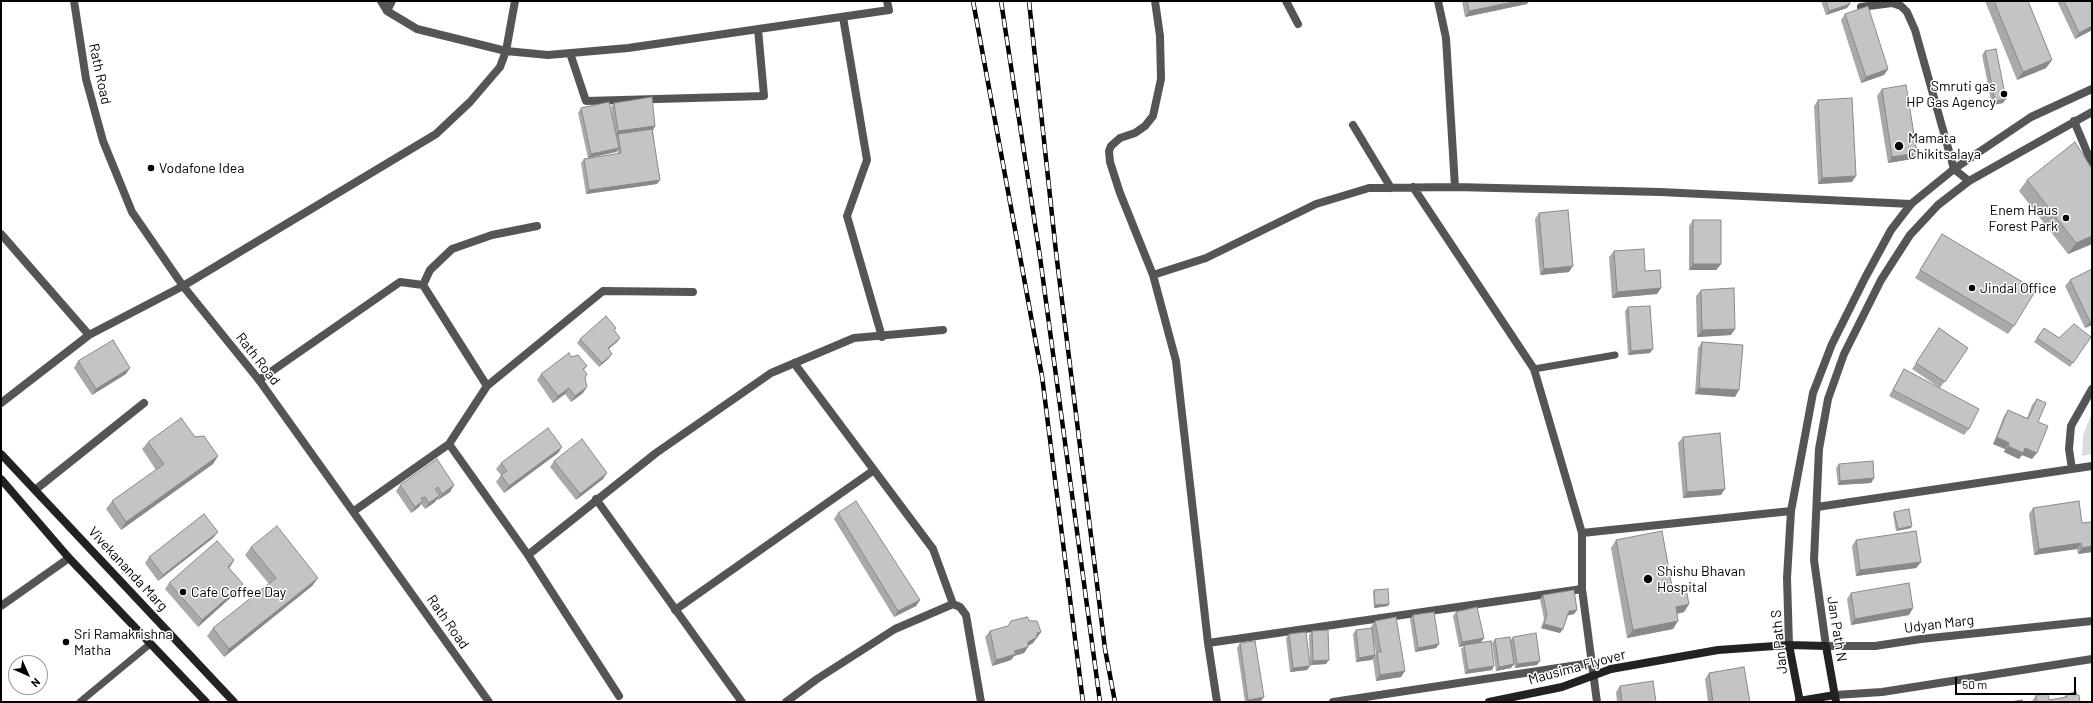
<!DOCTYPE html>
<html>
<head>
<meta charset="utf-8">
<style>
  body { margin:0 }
  #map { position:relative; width:2093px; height:703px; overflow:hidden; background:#fff; font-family:Barlow,sans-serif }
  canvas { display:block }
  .frame { position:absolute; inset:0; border:2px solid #000; pointer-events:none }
  .north { position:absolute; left:8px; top:655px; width:40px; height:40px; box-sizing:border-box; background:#fff; border:1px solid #999; border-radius:50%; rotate:135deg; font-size:11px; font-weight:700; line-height:16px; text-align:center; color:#000 }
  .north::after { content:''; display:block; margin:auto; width:14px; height:18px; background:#000; clip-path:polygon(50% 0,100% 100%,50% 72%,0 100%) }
  .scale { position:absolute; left:1955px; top:677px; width:121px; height:18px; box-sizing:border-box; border:2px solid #000; border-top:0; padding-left:5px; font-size:12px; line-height:14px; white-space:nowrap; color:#000; -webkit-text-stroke:3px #fff; paint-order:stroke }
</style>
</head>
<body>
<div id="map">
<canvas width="2093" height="703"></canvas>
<div class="frame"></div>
<div class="north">N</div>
<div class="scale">50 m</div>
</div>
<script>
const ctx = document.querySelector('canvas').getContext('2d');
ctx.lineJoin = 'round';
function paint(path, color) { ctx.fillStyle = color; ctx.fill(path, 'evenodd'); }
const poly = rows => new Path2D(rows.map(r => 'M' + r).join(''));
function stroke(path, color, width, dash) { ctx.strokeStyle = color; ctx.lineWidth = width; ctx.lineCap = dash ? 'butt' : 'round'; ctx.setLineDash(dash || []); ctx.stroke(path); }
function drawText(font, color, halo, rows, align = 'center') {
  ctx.font = font + ' Barlow,sans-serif'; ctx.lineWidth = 3; ctx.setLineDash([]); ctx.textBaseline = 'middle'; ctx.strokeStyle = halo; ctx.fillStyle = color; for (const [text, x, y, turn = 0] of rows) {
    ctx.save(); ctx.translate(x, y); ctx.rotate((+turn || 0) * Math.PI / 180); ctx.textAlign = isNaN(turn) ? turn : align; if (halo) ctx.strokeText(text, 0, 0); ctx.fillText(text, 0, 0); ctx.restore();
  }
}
const green = poly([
  [2092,412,2092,454,2082,456,2083,435]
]);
const service = poly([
  [1534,369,1615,355],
  [80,702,150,644]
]);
const minor = poly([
  [381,1,387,11,417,29,506,51,548,55,628,48,889,10,887,1],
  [1286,1,1298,24],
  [1438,1,1446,38,1455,187],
  [1861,7,1892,3,1901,6,1907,12,1915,30,1954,169,1969,181],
  [387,11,392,1],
  [843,17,867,160,847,216,882,337],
  [570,53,586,101,764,96,758,29],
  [2074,121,2092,164],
  [1353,125,1391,188],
  [1413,187,1534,369,1582,533,1582,589,1597,702],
  [1,234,89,335,1,403],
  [1153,275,1120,193,1110,162,1109,151,1111,146,1120,138,1135,133,1145,126,1153,116,1161,79,1160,36,1155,1],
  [423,285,430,270,452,249,492,235,537,226],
  [89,335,183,286,436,134,470,102,500,67,506,51,515,1],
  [794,363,933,549,953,604],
  [259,380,400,282,423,285,487,386,449,444],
  [487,386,603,291,693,292],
  [2072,469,2069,449,2071,426,2092,389],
  [35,490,144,403],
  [596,499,742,702],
  [1817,507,2092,466],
  [354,511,449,444,528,555,656,453,771,373,854,338,943,330],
  [1582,533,1791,511],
  [528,555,619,696],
  [1,606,69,558],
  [675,610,874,470],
  [1208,643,1582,589],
  [786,702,817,679,895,629,953,604,960,607,966,615,981,702],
  [1217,702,1208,643,1176,361,1153,275,1206,258,1316,204,1369,188,1455,187,1660,192,1911,204],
  [1333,702,1591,663]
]);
const tertiary = poly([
  [74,1,86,79,103,141,132,212,183,286,259,380,489,702],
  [2092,112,1969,181,1938,205,1910,235,1881,280,1844,354,1828,399,1819,449,1814,560,1826,646,1875,646,1921,639,2092,621],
  [1789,645,1787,578,1791,511,1813,393,1832,344,1865,278,1891,230,1911,204,1954,169,2031,117,2092,89],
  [1835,695,1882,692,2092,659]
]);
const secondary = poly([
  [1,454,234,702],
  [1,479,69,558,206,702],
  [1789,645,1800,702],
  [1611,669,1718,650,1789,645,1826,646,1836,702],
  [1799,701,1835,695]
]);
const rail = poly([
  [973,1,1042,376,1083,702],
  [1001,1,1040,257,1100,702],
  [1029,1,1056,252,1105,649,1115,702]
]);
const secondaryBridge = poly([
  [1489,702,1562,687,1611,669]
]);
const wall = poly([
  [1462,1,1529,1,1527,4,1465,17],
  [1821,1,1849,1,1847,8,1826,15],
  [1985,1,2028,1,2052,60,2046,68,2017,80],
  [2057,1,2092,1,2092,30,2075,39],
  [1845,14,1888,69,1884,75,1861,83,1841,20],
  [1985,51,2003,103,1992,105,1982,55],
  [1882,89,1917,153,1912,159,1888,163,1877,96],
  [1818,100,1852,182,1818,184,1814,106],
  [614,103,655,126,653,130,657,184,586,194,581,163,584,159,618,154,617,150,616,152,588,158,578,113,581,108,614,126,611,107],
  [2092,169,2092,244,2068,254,2019,191,2027,180],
  [1539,213,1569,272,1540,275,1535,219],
  [1693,220,1721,264,1716,270,1689,270,1689,226],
  [1942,234,2014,326,2008,334,1915,278],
  [1614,251,1645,271,1661,288,1657,294,1612,298,1609,257],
  [2092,269,2092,325,2085,328,2065,286,2070,280],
  [1701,290,1731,335,1697,337,1696,296],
  [1628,307,1650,353,1628,355,1625,311],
  [1939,328,1968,348,1940,388,1912,369],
  [2044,328,2059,338,2091,337,2070,367,2034,342],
  [614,331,620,338,617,342,608,349,612,354,609,358,599,367,577,343,580,339],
  [1702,342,1735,397,1695,394,1698,348],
  [571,357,587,366,584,370,585,378,583,393,571,402,565,394,553,403,537,380,541,374],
  [78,361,126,374,92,395,74,368],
  [1904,369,1969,429,1964,435,1889,396,1900,376],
  [2037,399,2038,422,2032,459,2022,455,2019,459,2004,452,2005,449,1993,444,2004,416,2008,410,2027,418,2032,405],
  [195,437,218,456,213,464,121,530,106,509,112,501,156,470,142,449,148,442],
  [1683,437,1721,495,1683,498,1678,443],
  [562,447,558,453,504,493,496,482,501,475,496,469,501,463],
  [554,461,603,479,576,500,550,467],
  [1839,464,1874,478,1871,483,1838,485,1836,468],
  [400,485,454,485,450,492,438,500,437,499,435,502,425,509,421,504,419,507,411,513,396,491],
  [2033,508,2082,523,2092,552,2078,554,2077,549,2034,555,2029,514],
  [1894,512,1911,528,1896,531,1893,514],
  [838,513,920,600,916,606,894,617,834,519],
  [213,538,158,581,145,563,149,557],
  [1616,540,1673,592,1689,604,1684,612,1677,614,1673,629,1627,638,1611,548],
  [1856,540,1921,562,1916,568,1856,576,1852,546],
  [251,547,318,578,312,586,224,657,207,636,213,628,269,584,245,555],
  [234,560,229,568,239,590,198,627,165,589,169,583],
  [1374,590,1389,604,1388,606,1374,608,1373,592],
  [1851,593,1909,615,1851,625,1847,599],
  [1543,595,1577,610,1574,614,1568,615,1560,633,1541,628,1544,619,1540,599],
  [1456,612,1484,638,1481,642,1492,670,1465,674,1461,649,1464,646,1459,647,1453,616],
  [1413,615,1439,644,1436,648,1415,652,1410,619],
  [1030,621,1041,632,1033,643,1028,646,1028,647,1024,653,1014,656,1011,660,992,666,985,637,990,631],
  [1375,621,1401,677,1376,681,1373,659,1356,662,1353,634,1356,630,1371,628,1371,627],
  [1374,640,1376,653,1375,655],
  [1312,631,1326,664,1310,665,1309,635],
  [1289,634,1310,666,1307,670,1290,672,1286,638],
  [1513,637,1537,665,1515,668,1514,664,1511,668,1496,671,1492,643,1495,639,1511,640],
  [1240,643,1261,701,1245,702,1237,648],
  [1709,673,1750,702,1708,702,1705,679],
  [1620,686,1656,702,1617,702,1616,692],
  [2067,694,2077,695,2080,702,2032,702,2032,701,2036,695,2049,700,2064,697]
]);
const shadedWall = poly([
  [1518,1,1529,1,1527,4,1465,17,1469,11],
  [1850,4,1847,8,1826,15,1829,11],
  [2092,26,2092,30,2075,39,2079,33],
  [2052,60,2046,68,2017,80,2023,72],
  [1888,69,1884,75,1861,83,1866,77],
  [2006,99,2003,103,1992,105,1995,101],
  [655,126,653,130,618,134,618,135,615,135,618,131],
  [619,148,616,152,588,158,591,154],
  [1917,153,1912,159,1888,163,1892,157],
  [1856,176,1852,182,1818,184,1822,178],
  [660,180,657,184,586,194,589,190],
  [2092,236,2092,244,2068,254,2076,243],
  [1693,264,1721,264,1716,270,1689,270],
  [1573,266,1569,272,1540,275,1544,269],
  [1661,288,1657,294,1612,298,1617,292],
  [2092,321,2092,325,2085,328,2090,322],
  [1735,329,1731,335,1697,337,1702,330],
  [620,338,617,342,605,352,608,348],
  [1653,349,1650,353,1628,355,1631,351],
  [612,354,609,358,599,367,602,363],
  [130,368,126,374,92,395,96,389],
  [587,387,583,393,571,402,575,396],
  [569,388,565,394,553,403,558,396],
  [1699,388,1739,390,1735,397,1695,394],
  [1997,437,2009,443,2005,449,1993,444],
  [2008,446,2025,448,2037,453,2032,459,2022,455,2019,459,2004,452],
  [562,447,558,453,504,493,509,486],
  [218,456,213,464,121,530,126,522],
  [607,473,603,479,576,500,580,494],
  [1874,478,1871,483,1838,485,1840,481],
  [454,485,450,492,438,500,442,494],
  [1725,489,1721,495,1683,498,1687,492],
  [440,495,435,502,425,509,429,503],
  [423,501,419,507,411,513,415,507],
  [1912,526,1911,528,1896,531,1898,529],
  [218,532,213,538,158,581,163,575],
  [2081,543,2077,549,2034,555,2039,549],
  [2092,546,2092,552,2078,554,2082,548],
  [234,560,230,567,223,573,228,567],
  [1921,562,1916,568,1856,576,1860,570],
  [318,578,312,586,224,657,229,649],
  [243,584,239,590,198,627,202,620],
  [920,600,916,606,894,617,898,611],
  [1389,604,1388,606,1374,608,1375,605],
  [1689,604,1684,612,1670,615,1676,607],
  [1913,608,1909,615,1851,625,1855,619],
  [1577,610,1574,614,1566,616,1569,611],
  [1678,621,1673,629,1627,638,1633,630],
  [1544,624,1563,629,1560,633,1541,628],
  [1041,632,1033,643,1024,648,1028,642,1037,633],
  [1484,638,1481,642,1459,647,1462,642],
  [1439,644,1436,648,1415,652,1418,648],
  [1028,647,1024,653,1014,656,1011,660,992,666,996,660,1014,651],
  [1375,655,1372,660,1356,662,1359,658],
  [1329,660,1326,664,1310,665,1313,661],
  [1540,661,1537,665,1515,668,1517,664],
  [1514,664,1511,668,1496,671,1499,667],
  [1310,666,1307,670,1290,672,1293,668],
  [1494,666,1492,670,1465,674,1468,670],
  [1405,671,1401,677,1376,681,1380,675],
  [1264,697,1261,701,1246,702,1248,700]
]);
const building = poly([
  [1467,1,1518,1,1469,11,1467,1],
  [1826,1,1849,1,1850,4,1829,11,1826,1],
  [1994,1,2028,1,2052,60,2023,72,1994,1],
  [2064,1,2092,1,2092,26,2079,33,2064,1],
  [1868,6,1888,69,1866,77,1845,14,1868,6],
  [1996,49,2006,99,1995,101,1985,51,1996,49],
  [1906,85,1917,153,1892,157,1882,89,1906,85],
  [652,97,655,126,618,131,614,103,652,97],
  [1852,98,1856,176,1822,178,1818,100,1852,98],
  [609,102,619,148,591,154,581,108,609,102],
  [652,129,660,180,589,190,584,159,621,153,618,134,652,129],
  [2075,142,2092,169,2092,236,2076,243,2027,180,2075,142],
  [1568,210,1573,266,1544,269,1539,213,1568,210],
  [1693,220,1721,220,1721,264,1693,264,1693,220],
  [1942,234,2036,290,2014,326,1920,270,1942,234],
  [1644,249,1645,271,1660,270,1661,288,1617,292,1614,251,1644,249],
  [2092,269,2092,321,2090,322,2070,280,2092,269],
  [1734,288,1735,329,1702,330,1701,290,1734,288],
  [1650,306,1653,349,1631,351,1628,307,1650,306],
  [606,316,616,328,614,330,620,338,608,348,612,354,602,363,580,339,606,316],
  [2074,324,2091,337,2073,363,2037,338,2044,328,2059,338,2074,324],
  [1939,328,1968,348,1945,382,1916,363,1939,328],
  [113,340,130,368,96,389,78,361,113,340],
  [1702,342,1743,345,1739,390,1699,388,1702,342],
  [569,353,571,357,578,355,587,366,583,369,587,374,585,378,587,387,575,396,569,388,558,396,541,374,569,353],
  [1904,369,1979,409,1969,429,1893,390,1904,369],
  [2037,399,2046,403,2038,422,2048,426,2037,453,2025,448,2023,453,2008,446,2009,443,1997,437,2008,410,2028,419,2037,399],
  [181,418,195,437,204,436,218,456,126,522,112,501,164,464,148,442,181,418],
  [548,428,562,447,509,486,501,475,507,471,501,463,548,428],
  [1720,433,1725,489,1687,492,1683,437,1720,433],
  [582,439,607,473,580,494,554,461,582,439],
  [437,459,454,485,442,494,438,487,435,489,440,495,429,503,425,497,421,498,423,501,415,507,400,485,437,459],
  [1873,461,1874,478,1840,481,1839,464,1873,461],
  [856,501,920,600,898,611,838,513,856,501],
  [2079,501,2082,523,2092,522,2092,546,2082,548,2081,543,2039,549,2033,508,2079,501],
  [1909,509,1912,526,1898,529,1894,512,1909,509],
  [204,514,218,532,163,575,149,557,204,514],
  [277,526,318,578,229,649,213,628,276,578,251,547,277,526],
  [1662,531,1673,592,1686,589,1689,604,1676,607,1678,621,1633,630,1616,540,1662,531],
  [1916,531,1921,562,1860,570,1856,540,1916,531],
  [217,541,234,560,228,567,243,584,202,620,169,583,217,541],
  [1909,583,1913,608,1855,619,1851,593,1909,583],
  [1388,589,1389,604,1375,605,1374,590,1388,589],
  [1574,590,1577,610,1569,611,1563,629,1544,624,1547,615,1543,595,1574,590],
  [1477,607,1484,638,1462,642,1456,612,1477,607],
  [1434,612,1439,644,1418,648,1413,615,1434,612],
  [1027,617,1030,621,1037,621,1041,632,1037,633,1037,637,1028,642,1028,647,1014,651,1016,654,996,660,990,631,1008,626,1011,621,1027,617],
  [1396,617,1405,671,1380,675,1377,652,1381,652,1375,621,1396,617],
  [1372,628,1375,655,1359,658,1356,630,1372,628],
  [1328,630,1329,660,1313,661,1312,631,1328,630],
  [1306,632,1310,666,1293,668,1289,634,1306,632],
  [1536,633,1540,661,1517,664,1513,637,1536,633],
  [1510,637,1514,664,1499,667,1495,639,1510,637],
  [1255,641,1264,697,1248,700,1240,643,1255,641],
  [1491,641,1494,666,1468,670,1464,645,1491,641],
  [1744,667,1750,702,1713,702,1709,673,1744,667],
  [1653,681,1656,702,1622,702,1620,686,1653,681],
  [2076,692,2077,695,2079,695,2080,702,2037,702,2036,695,2048,694,2049,700,2067,697,2067,694,2076,692],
  [2022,700,2022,702,2010,702,2022,700]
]);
const markers = [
  [2004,94,4,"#000"],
  [1899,146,5,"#000"],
  [151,168,4,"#000"],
  [2066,218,4,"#000"],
  [1972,288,4,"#000"],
  [1648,579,5,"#000"],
  [183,592,4,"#000"],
  [66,642,4,"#000"]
];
const streetNames = [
  ["Rath Road",100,74,78],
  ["Rath Road",258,359,52],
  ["Vivekananda Marg",128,569,47],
  ["Rath Road",448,622,55],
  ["Udyan Marg",1939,624,-7],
  ["Jan Path N",1837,629,81],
  ["Jan Path S",1779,642,-96],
  ["Mausima Flyover",1577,667,-15]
];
const poiNames = [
  ["Smruti gas",1996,86,"right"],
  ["HP Gas Agency",1996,102,"right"],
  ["Mamata",1908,138],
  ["Chikitsalaya",1908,154],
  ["Vodafone Idea",159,168],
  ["Enem Haus",2058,210,"right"],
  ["Forest Park",2058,226,"right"],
  ["Jindal Office",1980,288],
  ["Shishu Bhavan",1657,571],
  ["Hospital",1657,587],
  ["Cafe Coffee Day",191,592],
  ["Sri Ramakrishna",74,634],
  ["Matha",74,650]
];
paint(green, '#dcdcdc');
stroke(service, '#555', 7);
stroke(minor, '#555', 8);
stroke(tertiary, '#555', 8);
stroke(secondary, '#222', 8);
stroke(rail, '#000', 4.5);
stroke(rail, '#fff', 3, [9]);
stroke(secondaryBridge, '#222', 8);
paint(wall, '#a9a9a9');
paint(shadedWall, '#898989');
paint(building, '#c4c4c4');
stroke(building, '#898989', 1);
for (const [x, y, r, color] of markers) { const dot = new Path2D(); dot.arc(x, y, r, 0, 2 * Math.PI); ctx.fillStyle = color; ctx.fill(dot); stroke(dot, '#fff', 1.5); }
drawText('14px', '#000', '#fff', streetNames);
drawText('14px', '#000', '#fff', poiNames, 'left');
</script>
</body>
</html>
